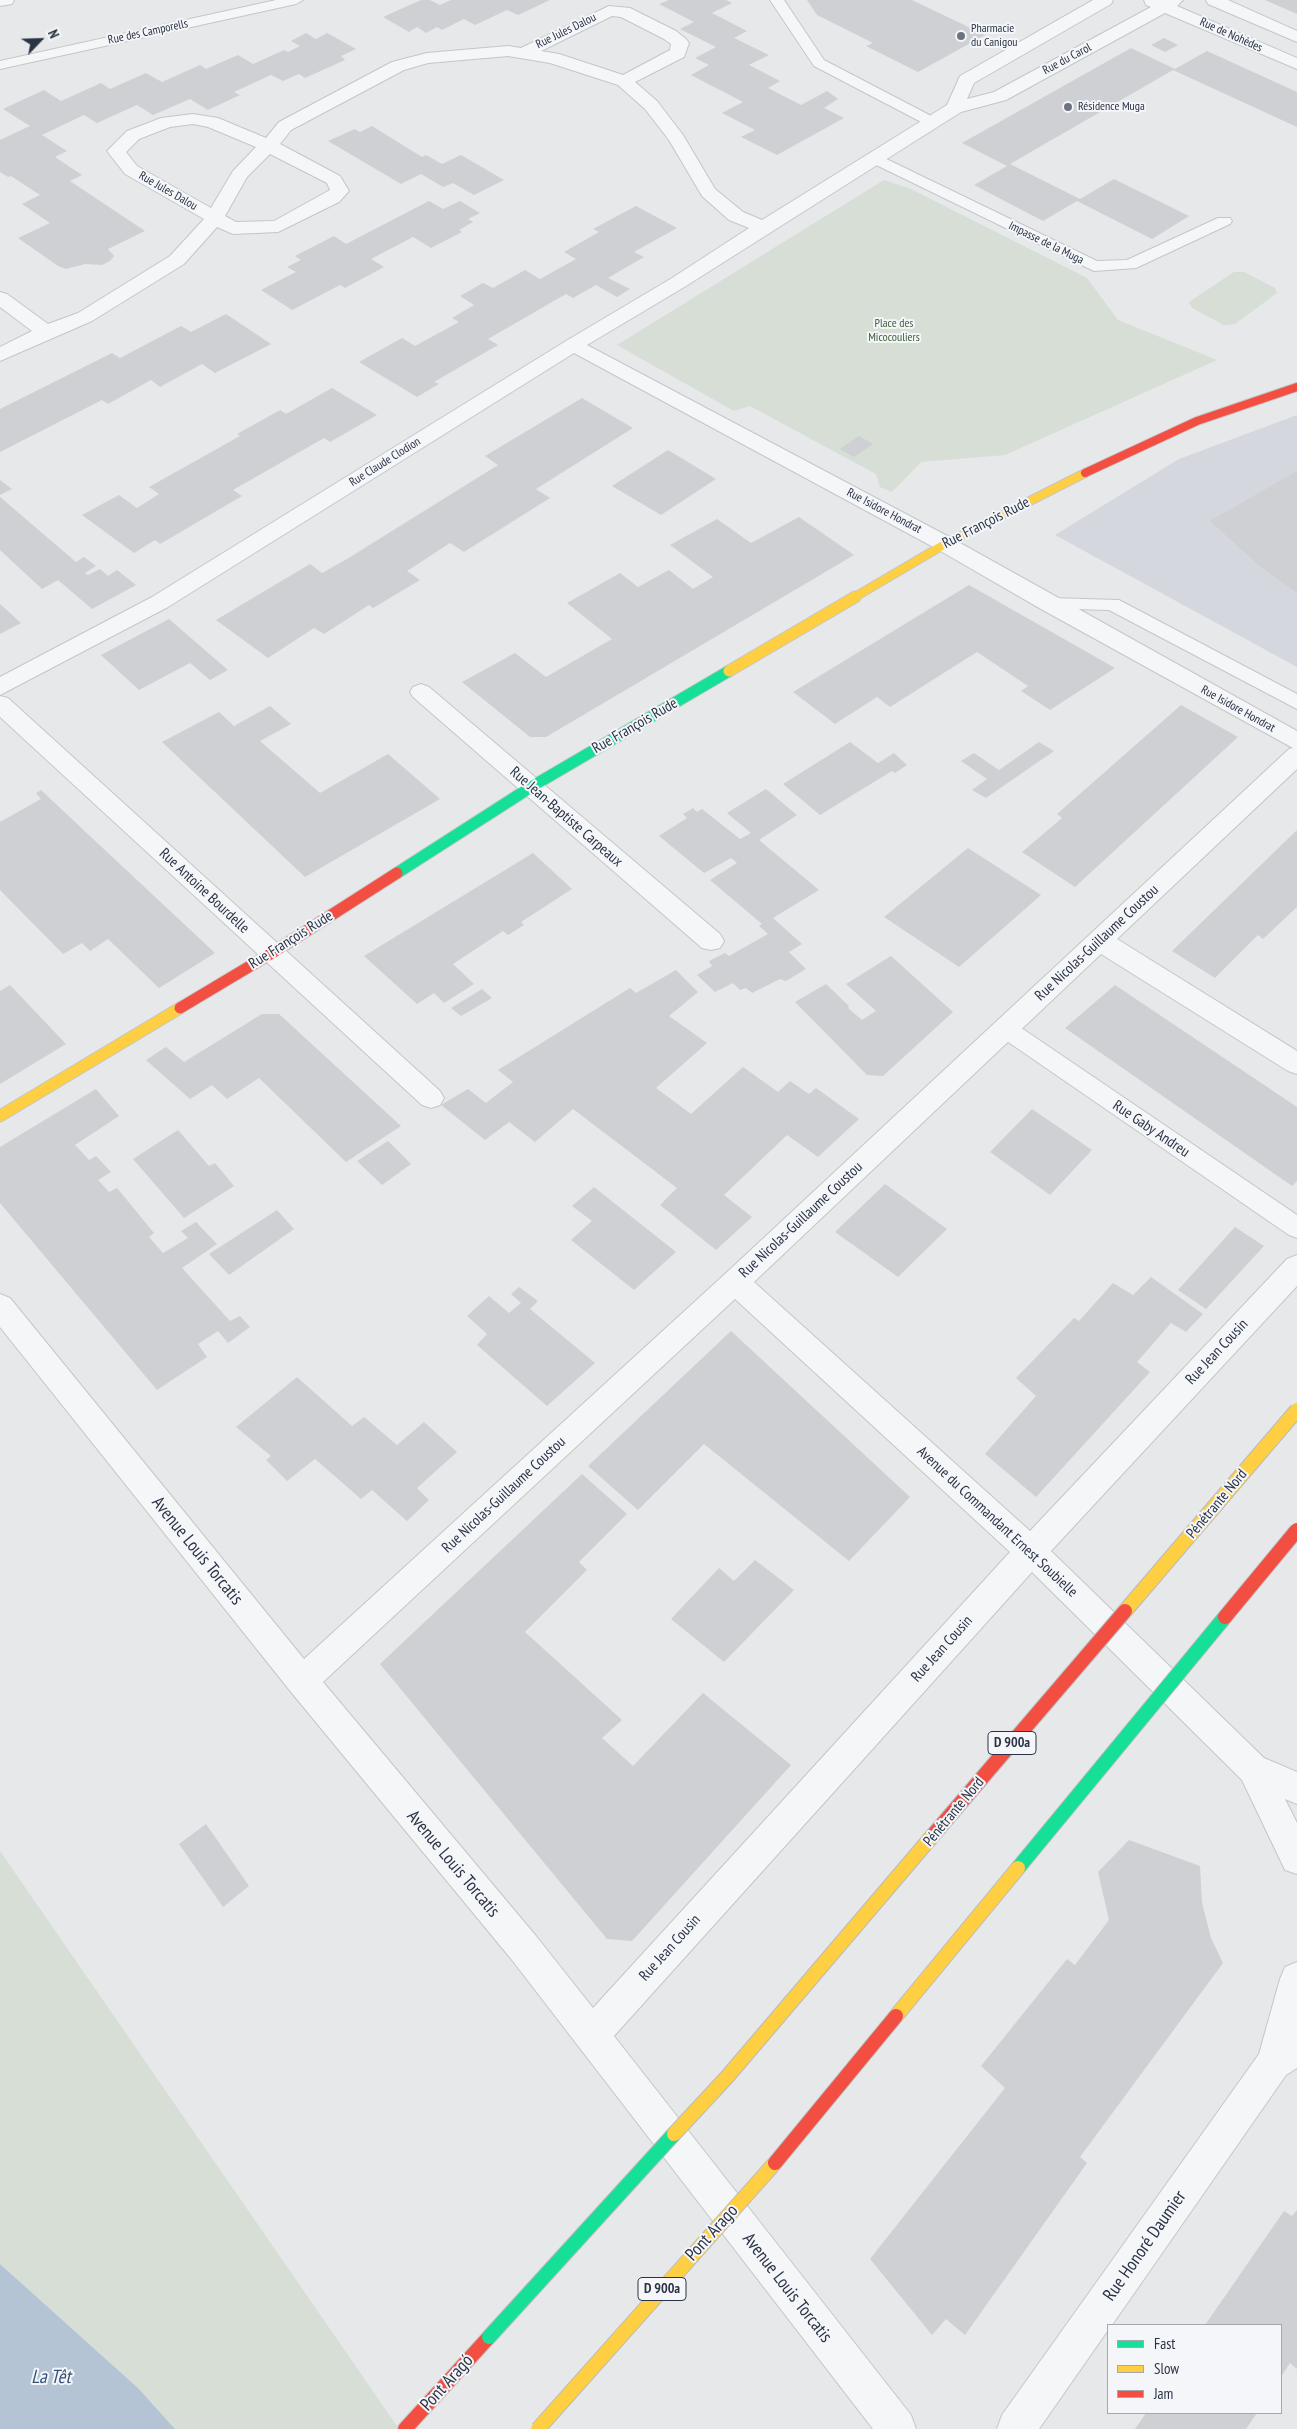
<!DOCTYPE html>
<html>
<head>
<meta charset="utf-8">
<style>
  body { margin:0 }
  #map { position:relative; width:1297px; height:2429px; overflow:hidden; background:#e6e8ea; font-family:"PT Sans Narrow",sans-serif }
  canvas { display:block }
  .legend { position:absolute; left:1107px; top:2324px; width:175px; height:90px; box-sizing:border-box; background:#f4f6f9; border:1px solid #a4a8b1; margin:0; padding:6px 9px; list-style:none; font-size:15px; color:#2b3445 }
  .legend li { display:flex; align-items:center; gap:10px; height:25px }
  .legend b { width:25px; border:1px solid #a4a8b1 }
  .north { position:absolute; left:15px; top:15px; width:50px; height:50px; -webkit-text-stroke:4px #f4f6f9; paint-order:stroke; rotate:66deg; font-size:14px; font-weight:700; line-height:20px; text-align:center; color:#2b3445 }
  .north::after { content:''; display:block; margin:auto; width:18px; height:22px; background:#2b3445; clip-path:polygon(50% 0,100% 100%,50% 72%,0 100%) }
</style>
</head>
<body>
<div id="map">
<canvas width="1297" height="2429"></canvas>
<ul class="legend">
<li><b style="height:6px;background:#16e098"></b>Fast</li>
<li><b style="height:6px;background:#ffcf43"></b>Slow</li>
<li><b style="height:6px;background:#f24e42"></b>Jam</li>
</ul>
<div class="north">N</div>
</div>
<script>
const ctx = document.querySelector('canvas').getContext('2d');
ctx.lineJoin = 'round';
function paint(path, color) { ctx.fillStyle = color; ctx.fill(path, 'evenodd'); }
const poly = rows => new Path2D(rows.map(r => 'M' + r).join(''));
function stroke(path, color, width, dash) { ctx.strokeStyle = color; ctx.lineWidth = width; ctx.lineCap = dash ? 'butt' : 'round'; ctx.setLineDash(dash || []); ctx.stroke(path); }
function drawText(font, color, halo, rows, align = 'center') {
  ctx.font = font + ' "PT Sans Narrow",sans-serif'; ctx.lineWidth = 4; ctx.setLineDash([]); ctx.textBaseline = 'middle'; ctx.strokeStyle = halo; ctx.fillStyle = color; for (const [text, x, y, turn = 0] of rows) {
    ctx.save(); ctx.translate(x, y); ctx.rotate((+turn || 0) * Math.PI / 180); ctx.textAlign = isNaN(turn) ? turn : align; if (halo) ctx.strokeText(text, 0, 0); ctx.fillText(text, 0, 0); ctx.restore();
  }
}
const built = poly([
  [1297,415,1297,667,1055,535,1179,459]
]);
const green = poly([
  [884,180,911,189,1087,278,1118,320,1217,360,1005,455,921,462,892,492,880,487,876,474,750,406,734,411,617,345],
  [1234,272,1244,272,1275,288,1277,293,1235,324,1224,325,1192,308,1189,302],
  [0,1851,399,2429,175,2429,138,2388,0,2264]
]);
const water = poly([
  [0,2264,138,2388,175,2429,0,2429]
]);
const building = poly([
  [421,0,430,0,440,5,451,0,550,0,518,15,507,10,475,25,464,19,442,30,437,27,426,33,417,27,409,32,383,17],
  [669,0,726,0,732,3,712,13,747,31,734,38,769,55,749,65,780,81,768,88,801,105,827,91,838,99,824,108,844,118,777,155,741,137,755,130,722,113,743,102,691,75,709,65,695,58,716,47,680,29,694,22,659,4],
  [807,0,912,0,985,35,918,72,866,46,873,43,817,15],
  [1265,0,1297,0,1297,14],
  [306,33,316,39,327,33,356,49,341,56,345,60,305,78,299,74,283,81,271,75,234,92,240,95,208,110,190,99,153,115,137,105,97,123,84,115,42,135,67,151,55,157,82,175,70,181,145,231,108,249,114,256,110,261,102,265,85,264,66,269,58,266,18,238,50,223,22,204,40,195,11,176,8,177,0,172,0,140,30,126,3,109,44,90,61,101,101,83,110,89,146,73,162,82,200,65,206,69,238,55,253,64,284,50,288,52,300,46,291,41],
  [1164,38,1178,45,1165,52,1151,45],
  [1131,48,1175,69,1207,51,1297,92,1297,127,1173,70,1010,164,1080,199,1114,179,1189,216,1152,239,1077,201,1043,221,974,185,1007,166,962,143],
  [372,126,422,157,426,155,442,164,461,155,504,180,474,195,453,183,443,187,421,174,401,184,328,141,355,129,360,132],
  [429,201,443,209,460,201,480,213,468,219,473,222,459,230,462,232,431,248,413,237,371,259,384,267,345,288,340,285,292,310,261,290,296,272,287,267,301,260,295,256,334,236,346,244],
  [636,206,677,228,634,252,644,257,608,278,630,289,617,297,596,285,573,298,566,294,488,339,498,345,434,382,439,384,417,397,359,362,402,338,415,346,459,322,452,318,474,305,460,296,483,283,493,288,525,270,540,279,576,259,564,252,599,232,593,229],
  [226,314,271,344,215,373,202,364,160,387,151,380,108,404,102,400,0,452,0,409,112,353,120,358,181,326,191,332],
  [332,388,377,415,330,442,324,438,233,490,242,496,160,544,155,540,134,553,82,515,119,495,137,508,159,494,149,487,240,436,237,434,280,410,286,414],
  [582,398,633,428,536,489,550,498,464,552,450,543,407,571,420,580,373,608,369,605,324,634,314,628,268,658,216,620,310,564,322,573,347,559,498,465,485,456],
  [859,436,873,444,854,457,840,449],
  [668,450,716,479,661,515,612,486],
  [1297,471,1297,593,1261,567,1210,521],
  [0,480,12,489,0,495],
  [0,497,76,562,84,557,96,566,85,573,88,575,100,569,108,576,117,570,136,585,92,609,58,580,42,589,0,550],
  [799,517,854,555,546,737,530,737,462,682,515,653,546,677,612,639,567,603,620,573,638,587,669,570,693,589,713,577,670,545,717,519,751,543],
  [969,585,1115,668,1050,710,1021,691,1028,686,977,652,890,707,877,697,835,724,793,692],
  [0,604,21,623,0,634],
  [169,619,228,670,210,680,190,663,139,690,101,655],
  [1181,705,1238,737,1075,887,1022,852,1062,818,1057,814],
  [270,706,291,724,260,741,320,793,388,754,440,799,305,877,162,742,219,712,234,726],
  [850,742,878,763,894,753,907,765,895,773,892,771,820,815,783,784],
  [1039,742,1054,751,986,798,972,790,987,779,961,761,974,753,999,770],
  [766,789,797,815,759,840,819,890,773,918,802,944,789,952,806,969,786,981,780,979,752,993,746,988,740,990,733,983,715,992,697,975,712,966,709,961,725,953,729,956,768,934,759,926,762,924,710,880,737,863,731,858,704,873,659,836,687,818,683,814,693,808,697,812,702,809,740,839,751,833,727,813],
  [41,790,75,822,215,953,159,988,108,939,90,951,82,943,63,954,0,890,0,822,41,799,36,793],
  [1297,830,1297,907,1263,939,1258,935,1215,978,1172,951],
  [968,848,1041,895,959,967,884,917],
  [533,853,572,889,521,922,524,925,508,935,503,931,453,964,474,984,444,1003,434,993,417,1004,364,956],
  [891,956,953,1012,883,1076,867,1075,795,1002,826,984,849,1006,848,1008,862,1020,876,1011,846,984],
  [676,970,698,992,669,1016,707,1043,656,1088,691,1114,743,1067,778,1092,790,1081,809,1094,816,1088,859,1119,818,1157,787,1135,724,1195,752,1217,716,1250,660,1205,677,1188,573,1109,535,1142,509,1122,485,1140,441,1105,468,1089,486,1103,513,1082,498,1070,630,988,636,993],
  [10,985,66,1044,0,1084,0,991],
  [1115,985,1297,1107,1297,1181,1292,1186,1065,1028],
  [482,989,492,998,461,1016,451,1008],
  [262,1014,279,1014,401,1126,346,1162,259,1078,227,1099,212,1085,190,1099,146,1060,166,1047,184,1062],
  [96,1089,119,1116,75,1145,89,1160,96,1156,111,1172,98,1180,109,1192,117,1188,154,1233,149,1237,163,1253,188,1238,181,1231,196,1222,217,1244,182,1268,230,1321,240,1316,250,1327,228,1343,218,1331,198,1344,207,1357,157,1390,0,1203,0,1147],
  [1032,1109,1092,1150,1050,1195,990,1152],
  [178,1130,209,1166,215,1163,234,1186,184,1218,133,1159],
  [388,1141,411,1164,382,1185,357,1161],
  [885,1184,947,1229,898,1277,835,1232],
  [594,1187,676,1252,634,1290,571,1240,592,1221,572,1206],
  [277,1210,294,1229,229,1275,209,1254],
  [1235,1227,1264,1246,1206,1309,1178,1290],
  [1151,1277,1203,1314,1186,1332,1171,1323,1137,1362,1150,1372,1036,1497,985,1454,1036,1396,1016,1378,1074,1318,1079,1321,1113,1283,1133,1295],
  [519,1287,538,1301,530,1309,595,1363,547,1406,477,1345,487,1334,467,1316,489,1296,509,1313,521,1303,511,1294],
  [731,1331,910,1497,849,1561,704,1444,638,1510,588,1466],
  [297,1377,352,1426,364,1417,397,1445,424,1422,457,1452,417,1488,429,1500,407,1521,372,1490,361,1499,315,1459,287,1481,266,1460,271,1456,236,1427],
  [582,1474,627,1514,579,1562,587,1570,525,1632,622,1720,602,1738,633,1766,703,1693,791,1765,632,1941,607,1939,380,1664],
  [755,1560,794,1590,724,1662,671,1619,719,1568,734,1581],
  [206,1824,249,1886,223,1907,179,1844],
  [1129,1840,1200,1866,1202,1903,1211,1938,1223,1963,1080,2157,1087,2163,965,2335,946,2319,932,2335,870,2259,1005,2088,981,2066,1067,1959,1075,1965,1109,1920,1098,1872],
  [1297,2210,1297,2369,1290,2363,1281,2377,1281,2325,1205,2325,1284,2211,1292,2216],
  [1146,2413,1257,2413,1246,2429,1135,2429]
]);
const lane = poly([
  [276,0,303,0,296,4,0,69,0,61,276,0],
  [770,0,784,0,824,60,937,119,940,122,937,125,927,125,814,66,770,0],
  [874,153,1097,261,1127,260,1218,218,1230,218,1232,221,1230,224,1136,268,1094,271,868,161,866,158,868,155,874,153],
  [1049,598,1119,600,1297,694,1297,709,1109,610,1042,608,1039,604,1042,600,1049,598],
  [1006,1020,1014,1023,1297,1215,1297,1238,1289,1235,998,1035,995,1029,998,1023,1006,1020]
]);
const street = poly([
  [0,0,14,0,12,4,0,6,0,0],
  [1093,0,1113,0,1111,4,974,83,967,99,994,92,1151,7,1146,5,1144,0,1183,0,1177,6,1297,58,1297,69,1165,13,1006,100,961,112,686,286,587,345,953,539,1297,731,1297,769,1117,939,1297,1051,1297,1074,1288,1071,1101,954,754,1282,1030,1531,1287,1259,1297,1255,1297,1286,1051,1551,1264,1758,1297,1772,1297,1804,1285,1799,1297,1823,1297,1874,1285,1870,1242,1780,1032,1572,614,2036,911,2415,916,2429,873,2429,512,1960,291,1692,0,1327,0,1294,10,1298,304,1659,725,1274,1289,749,1293,748,1041,609,937,549,574,353,168,607,0,695,0,677,152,597,566,341,672,278,749,228,729,220,702,196,669,140,645,109,618,85,550,63,508,56,428,63,404,70,291,130,280,144,340,176,349,191,339,202,278,232,233,234,217,227,184,264,92,321,0,361,0,347,32,331,0,307,0,292,7,294,48,324,78,313,170,256,204,219,125,174,107,151,127,131,161,118,193,114,218,118,266,138,279,122,392,62,427,53,508,46,521,48,609,6,630,8,676,31,686,39,689,43,684,57,635,82,657,101,683,135,715,189,743,212,762,220,947,105,960,76,1093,0],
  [612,16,621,17,664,39,671,44,670,50,623,75,559,54,541,51,612,16],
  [193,124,208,127,256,147,233,171,211,208,137,166,126,152,139,139,170,127,193,124],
  [270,154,327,183,330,190,274,221,236,222,225,216,247,177,270,154],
  [735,1299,1010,1552,593,2008,536,1936,323,1682,735,1299],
  [1206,0,1228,0,1297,31,1297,42,1208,4,1206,0],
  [421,684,429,687,720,934,724,941,720,948,711,950,702,948,413,697,410,692,413,687,421,684],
  [0,696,8,698,440,1091,444,1098,440,1105,431,1108,422,1105,0,717,0,696],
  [1297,1962,1297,2068,1286,2075,1112,2325,1108,2325,1108,2330,1039,2429,997,2429,1002,2415,1259,2054,1280,1979,1285,1967,1297,1962]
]);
const fast = poly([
  [397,873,531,787,729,671]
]);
const slowFar1 = poly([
  [853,598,945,544,1085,473]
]);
const slow = poly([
  [729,671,855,597],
  [0,1116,180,1008]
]);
const jamFar2 = poly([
  [1085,473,1197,421,1297,387]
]);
const jamFar1 = poly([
  [180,1008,272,953,397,873]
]);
const jam = poly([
  [405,2429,489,2337]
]);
const fastBridge = poly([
  [1018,1868,1225,1617],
  [489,2337,674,2134]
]);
const slowBridge = poly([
  [1125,1611,1297,1410],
  [896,2016,1018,1868],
  [674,2134,727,2077,934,1834],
  [538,2429,775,2163]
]);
const jamBridge = poly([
  [1225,1617,1297,1530],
  [934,1834,1125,1611],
  [775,2163,896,2016]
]);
const markers = [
  [961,36,5,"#6c737f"],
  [1068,107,5,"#6c737f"]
];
const farPoinames = [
  ["Pharmacie",971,29],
  ["du Canigou",971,43],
  ["Résidence Muga",1078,107]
];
const farStreetnames = [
  ["Rue Jules Dalou",566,31,-26],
  ["Rue des Camporells",148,32,-12],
  ["Rue de Nohèdes",1231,35,24],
  ["Rue du Carol",1067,59,-28],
  ["Rue Jules Dalou",168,191,30],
  ["Impasse de la Muga",1046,243,26],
  ["Rue Claude Clodion",385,462,-32],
  ["Rue Isidore Hondrat",884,511,28],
  ["Rue Isidore Hondrat",1238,709,29]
];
const farParknames = [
  ["Place des",894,324],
  ["Micocouliers",894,338]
];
const shields = [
  [1012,1743,48],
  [662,2289,48]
];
const shieldNames = [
  ["D 900a",1012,1743],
  ["D 900a",662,2289]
];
const streetNames = [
  ["Rue François Rude",986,523,-27],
  ["Rue François Rude",635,726,-30],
  ["Rue Jean-Baptiste Carpeaux",566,817,41],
  ["Rue Antoine Bourdelle",204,891,43],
  ["Rue François Rude",291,940,-32],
  ["Rue Nicolas-Guillaume Coustou",1097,943,-43],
  ["Rue Gaby Andreu",1151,1129,34],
  ["Rue Nicolas-Guillaume Coustou",801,1220,-43],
  ["Rue Jean Cousin",1217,1352,-47],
  ["Rue Nicolas-Guillaume Coustou",504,1495,-43],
  ["Pénétrante Nord",1217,1504,-50],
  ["Avenue du Commandant Ernest Soubielle",997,1522,43],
  ["Rue Jean Cousin",942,1649,-48],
  ["Pénétrante Nord",954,1812,-50],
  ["Rue Jean Cousin",670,1948,-48]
];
const nearStreetnames = [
  ["Avenue Louis Torcatis",197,1551,51],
  ["Avenue Louis Torcatis",453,1864,50],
  ["Pont Arago",712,2233,-48],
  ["Rue Honoré Daumier",1145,2246,-55],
  ["Avenue Louis Torcatis",787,2288,52],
  ["Pont Aragó",447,2383,-48]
];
const nearWaternames = [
  ["La Têt",51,2378]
];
paint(built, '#d4d7dd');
paint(green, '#d6ded6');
paint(water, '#b4c4d5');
paint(building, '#ced0d3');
stroke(lane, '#c4c6c8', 2);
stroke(street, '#c4c6c8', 2);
stroke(fast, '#c4c6c8', 13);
stroke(slowFar1, '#c4c6c8', 10);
stroke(slow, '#c4c6c8', 13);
stroke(jamFar2, '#c4c6c8', 10);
stroke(jamFar1, '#c4c6c8', 13);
stroke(jam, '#c4c6c8', 16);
paint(lane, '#f5f6f7');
paint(street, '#f5f6f7');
stroke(fast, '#16e098', 11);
stroke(slowFar1, '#ffcf43', 8);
stroke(slow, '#ffcf43', 11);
stroke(jamFar2, '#f24e42', 8);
stroke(jamFar1, '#f24e42', 11);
stroke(jam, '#f24e42', 14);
stroke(fastBridge, '#b8bbbf', 16, []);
stroke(slowBridge, '#b8bbbf', 16, []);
stroke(jamBridge, '#b8bbbf', 16, []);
stroke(fastBridge, '#16e098', 14);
stroke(slowBridge, '#ffcf43', 14);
stroke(jamBridge, '#f24e42', 14);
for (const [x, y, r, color] of markers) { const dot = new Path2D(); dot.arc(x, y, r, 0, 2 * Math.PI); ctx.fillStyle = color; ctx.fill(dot); stroke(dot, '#f4f6f9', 2); }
drawText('12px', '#2b3445', '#f4f6f9', farPoinames, 'left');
drawText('12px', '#2b3445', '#f4f6f9', farStreetnames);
drawText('12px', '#3f6138', '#f4f6f9', farParknames);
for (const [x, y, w] of shields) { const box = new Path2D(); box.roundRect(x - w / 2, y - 11.5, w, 23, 4); ctx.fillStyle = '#f4f6f9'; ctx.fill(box); stroke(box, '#2b3445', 1); }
drawText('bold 14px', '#2b3445', null, shieldNames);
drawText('15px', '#2b3445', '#f4f6f9', streetNames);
drawText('18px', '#2b3445', '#f4f6f9', nearStreetnames);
drawText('italic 19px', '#34527a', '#f4f6f9', nearWaternames);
</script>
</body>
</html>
